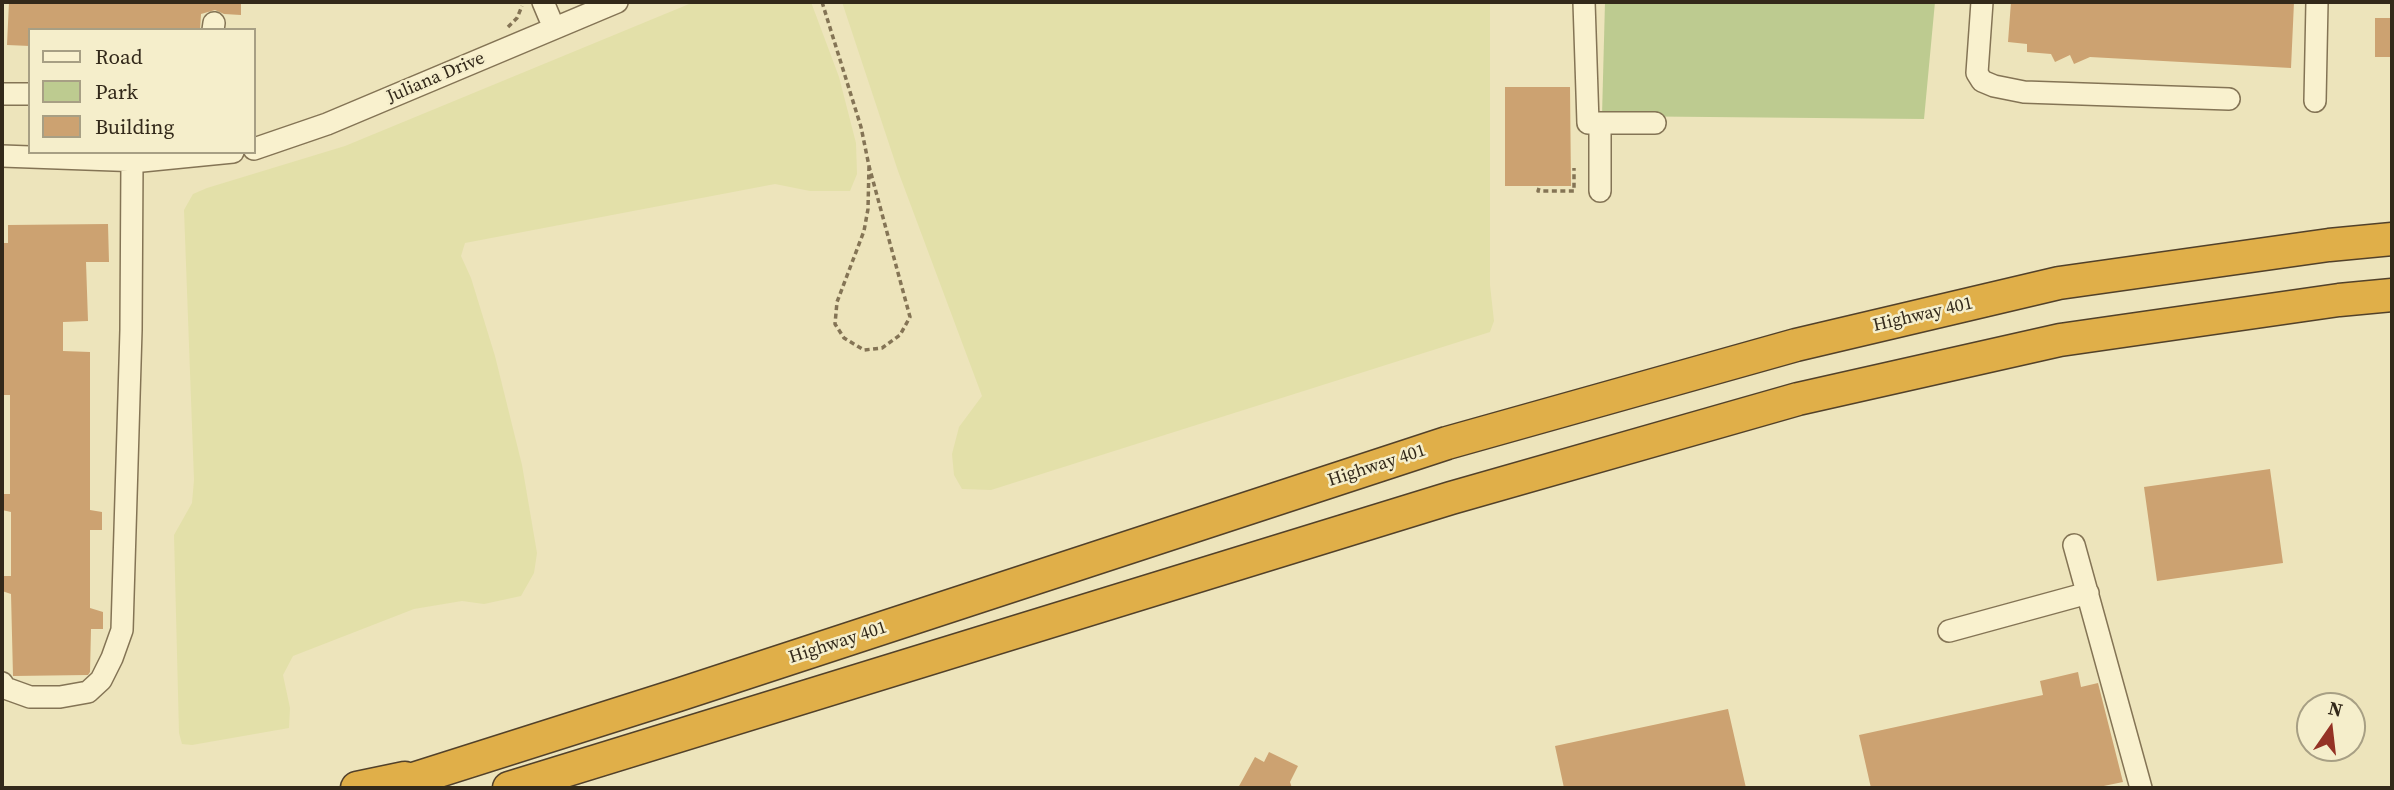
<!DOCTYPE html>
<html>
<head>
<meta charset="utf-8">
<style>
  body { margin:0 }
  #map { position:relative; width:2394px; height:790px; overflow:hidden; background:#ede4bb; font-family:"Source Serif 4",serif }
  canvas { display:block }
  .frame { position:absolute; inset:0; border:4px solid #33291a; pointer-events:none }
  .legend { position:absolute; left:28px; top:28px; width:228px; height:126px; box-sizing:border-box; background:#f5eecb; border:2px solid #a79f84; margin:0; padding:9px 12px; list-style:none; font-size:21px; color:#33291a }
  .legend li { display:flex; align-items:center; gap:14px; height:35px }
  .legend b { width:35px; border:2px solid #a79f84 }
  .north { position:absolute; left:2296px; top:692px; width:70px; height:70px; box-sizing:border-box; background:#f5eecb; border:2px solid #a79f84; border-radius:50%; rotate:14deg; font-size:19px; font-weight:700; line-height:28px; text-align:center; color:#33291a }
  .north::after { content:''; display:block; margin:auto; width:24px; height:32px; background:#943225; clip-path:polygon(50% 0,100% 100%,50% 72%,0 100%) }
</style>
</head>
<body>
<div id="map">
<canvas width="2394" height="790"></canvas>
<div class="frame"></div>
<ul class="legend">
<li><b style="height:9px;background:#f9f1ce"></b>Road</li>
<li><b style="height:19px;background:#bdcb90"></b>Park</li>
<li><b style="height:19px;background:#cca271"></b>Building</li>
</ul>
<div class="north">N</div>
</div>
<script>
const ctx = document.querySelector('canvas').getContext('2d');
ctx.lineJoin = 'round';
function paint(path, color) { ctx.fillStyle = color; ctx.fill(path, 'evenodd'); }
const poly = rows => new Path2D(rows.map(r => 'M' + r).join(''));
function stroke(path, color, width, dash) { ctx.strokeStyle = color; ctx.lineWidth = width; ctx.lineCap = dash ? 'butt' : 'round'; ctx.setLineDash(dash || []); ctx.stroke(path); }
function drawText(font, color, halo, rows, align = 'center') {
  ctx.font = font + ' "Source Serif 4",serif'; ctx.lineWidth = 5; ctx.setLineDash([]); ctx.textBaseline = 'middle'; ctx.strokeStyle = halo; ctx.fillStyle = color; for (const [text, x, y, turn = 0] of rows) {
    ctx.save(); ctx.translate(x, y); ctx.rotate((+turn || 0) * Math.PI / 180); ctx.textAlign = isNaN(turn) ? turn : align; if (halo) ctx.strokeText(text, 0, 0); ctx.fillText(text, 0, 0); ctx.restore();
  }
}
const farmland = poly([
  [694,2,811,2,839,77,856,143,857,174,850,191,810,191,775,184,465,243,461,256,471,278,495,356,522,465,537,553,534,573,521,596,484,604,462,601,414,609,293,656,283,675,290,708,289,728,192,745,182,744,179,733,174,535,192,503,194,480,184,210,193,194,207,188,345,146],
  [842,2,1490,2,1490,285,1494,321,1490,332,991,490,962,489,954,475,952,454,959,427,982,396,898,171]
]);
const green = poly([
  [1605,2,1935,2,1924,119,1602,116]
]);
const building = poly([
  [9,2,241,2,241,15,224,14,215,10,201,14,200,30,30,30,30,46,7,45],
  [2011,2,2294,2,2291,68,2090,57,2074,64,2070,55,2055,62,2051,54,2027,52,2027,44,2008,42],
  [2375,18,2392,18,2392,57,2375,57],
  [1505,87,1570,87,1571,186,1505,186],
  [108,224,109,262,86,262,88,321,63,322,63,351,90,352,90,510,102,512,102,530,90,530,90,608,103,612,103,629,91,629,90,672,88,675,13,676,11,594,2,591,2,576,11,576,11,512,2,510,2,494,10,494,10,395,2,395,2,243,8,243,8,225],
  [2270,469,2283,563,2157,581,2144,487],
  [2078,672,2081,687,2098,683,2123,782,2094,788,1871,788,1859,735,2043,695,2040,681],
  [1728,709,1746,788,1564,788,1555,746],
  [1269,752,1298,766,1290,782,1292,788,1238,788,1255,757,1264,762]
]);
const path = poly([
  [822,2,861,127,869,166,910,317,900,335,882,348,864,350,844,338,835,324,837,302,864,231,868,209,869,166],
  [508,27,517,18,522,6],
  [1539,188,1538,191,1574,191,1574,168]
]);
const minor = poly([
  [543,2,554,28],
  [1584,2,1588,123,1655,123],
  [1982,2,1977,73,1982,81,1994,86,2024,92,2229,99],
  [213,30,214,23],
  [2,94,30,94],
  [2315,101,2317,2],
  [1600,123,1600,191],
  [254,149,327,124,617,2],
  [2,156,142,161,233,152],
  [2074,545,2141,788],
  [1949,631,2088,593],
  [2,683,5,688,30,697,60,697,88,692,101,680,112,658,122,630,131,330,132,161]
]);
const highway = poly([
  [357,788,405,778],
  [385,788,678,695,1447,443,1796,345,2059,283,2329,245,2392,239],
  [509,788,1451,498,1798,399,2060,340,2339,300,2392,295]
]);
const streetNames = [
  ["Juliana Drive",436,78,-23],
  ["Highway 401",1923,315,-13],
  ["Highway 401",1377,466,-18],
  ["Highway 401",838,643,-18]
];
paint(farmland, '#e3e0a9');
paint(green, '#bdcb90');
paint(building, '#cca271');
stroke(minor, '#847455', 24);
stroke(highway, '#52412a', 35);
stroke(path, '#847455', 3.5, [5, 3.5]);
stroke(minor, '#f9f1ce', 21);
stroke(highway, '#e0af49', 32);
drawText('18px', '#33291a', '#f5eecb', streetNames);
</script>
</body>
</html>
